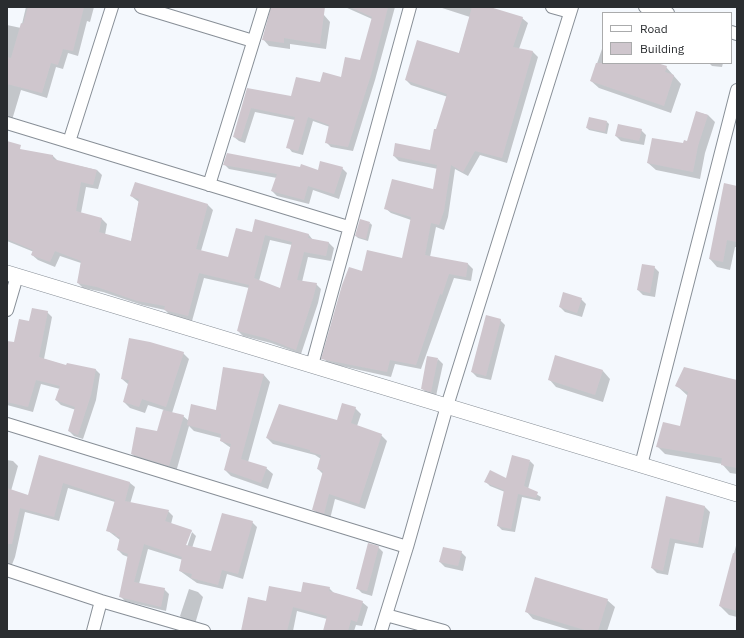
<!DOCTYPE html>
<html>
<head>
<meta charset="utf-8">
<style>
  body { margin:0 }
  #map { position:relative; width:744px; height:638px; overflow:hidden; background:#f4f8fd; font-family:"IBM Plex Sans",sans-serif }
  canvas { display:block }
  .frame { position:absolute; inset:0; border:8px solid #2a2d30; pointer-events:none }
  .legend { position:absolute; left:602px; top:12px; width:130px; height:52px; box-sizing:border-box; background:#fff; border:1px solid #aaabac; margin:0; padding:5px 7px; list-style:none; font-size:12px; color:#2a2d30 }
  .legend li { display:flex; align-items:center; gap:8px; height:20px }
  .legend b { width:20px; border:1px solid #aaabac }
</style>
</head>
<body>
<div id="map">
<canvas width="744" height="638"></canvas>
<div class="frame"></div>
<ul class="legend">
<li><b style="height:5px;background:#fff"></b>Road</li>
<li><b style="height:11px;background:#cfc6cd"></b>Building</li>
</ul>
</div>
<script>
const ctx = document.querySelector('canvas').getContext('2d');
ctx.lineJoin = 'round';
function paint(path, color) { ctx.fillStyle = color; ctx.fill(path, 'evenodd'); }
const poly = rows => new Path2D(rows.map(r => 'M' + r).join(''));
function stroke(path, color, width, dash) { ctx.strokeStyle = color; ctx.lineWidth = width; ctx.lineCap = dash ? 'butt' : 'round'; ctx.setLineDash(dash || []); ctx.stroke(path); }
const shadow = poly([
  [24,7,94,7,90,22,87,21,78,56,68,53,63,69,56,67,47,98,21,90,12,120,7,119,7,25,21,28,26,7],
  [272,7,322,7,324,15,330,22,326,49,290,44,290,49,269,46,263,39],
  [345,7,395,7,375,80,353,151,331,147,326,142,330,127,313,121,303,155,292,152,288,147,295,120,255,112,245,143,239,141,234,137,248,89,292,97,320,83,341,78,361,62,372,19],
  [439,7,488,7,522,18,528,23,519,49,533,52,538,57,507,163,480,155,468,176,455,169,448,217,444,230,436,227,430,257,468,264,473,269,471,281,454,278,421,369,395,364,391,377,328,363,323,358,362,273,403,260,411,220,391,213,385,208,434,190,438,169,399,161,394,156,431,151,448,97,411,85,406,80,459,54,470,17],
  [603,46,603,63,654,63,666,67,681,84,671,113,599,88,591,81],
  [723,63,722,67,712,66,710,64],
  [697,112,708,115,715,122,705,153,700,179,656,170,648,163,688,142],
  [607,122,609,124,607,134,589,130,587,128],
  [641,130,646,135,644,145,621,141,616,136],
  [53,156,58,161,97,170,102,175,98,189,86,187,81,213,102,219,107,224,105,235,131,242,139,202,131,196,208,205,213,210,201,251,229,258,253,234,309,235,313,240,329,243,334,248,331,261,308,257,302,282,316,284,321,289,318,303,301,354,271,343,243,336,238,331,249,288,204,278,192,321,170,315,165,310,142,305,103,292,83,288,78,283,81,263,60,256,55,267,38,260,32,255,34,252,7,241,7,160],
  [270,240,292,245,281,289,259,281],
  [224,164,301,168,319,171,342,168,347,173,339,199,313,190,309,204,277,196,272,191,277,178,229,169],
  [737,187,737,247,735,247,730,270,717,267,710,259],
  [370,223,372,225,368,241,358,238,356,236],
  [654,267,659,272,655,297,643,295,638,290],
  [581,299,586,304,582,317,565,312,560,307],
  [47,312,52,317,44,359,67,366,96,370,100,374,96,400,83,439,74,436,69,431,76,410,61,405,56,400,60,389,41,384,33,412,7,405,7,342,15,343,30,322],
  [500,320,505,325,491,380,477,377,472,372],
  [183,353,189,359,172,413,183,416,189,421,216,411,224,368,264,375,270,382,248,462,266,468,273,474,268,489,231,476,225,470,231,448,221,441,221,438,194,431,189,426,176,472,138,460,132,454,158,432,164,410,148,405,145,413,130,408,124,402,129,385,122,379],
  [438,359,443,364,436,396,427,394,422,388],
  [603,371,610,379,603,402,556,387,549,379],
  [737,381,737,474,730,473,722,464,665,454,657,446,681,427,688,396,677,386],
  [355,408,361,414,357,426,381,435,387,441,365,509,335,499,330,519,320,516,314,510,323,474,318,469,321,459,315,455,273,444,267,438,337,422],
  [40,456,130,483,135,487,130,504,168,511,173,516,171,524,191,531,196,536,192,548,212,553,252,522,257,527,243,579,227,574,223,589,197,583,180,571,183,560,148,549,139,584,164,589,169,594,166,611,125,601,120,596,128,557,123,555,118,550,120,540,107,530,115,502,68,488,59,521,25,512,15,557,11,567,7,565,7,460,13,461,18,466,11,491,29,496],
  [190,532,192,532,186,550,184,550],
  [530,461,534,465,528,489,541,497,540,501,522,497,515,532,502,530,498,526,505,492,490,486,486,482,507,479],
  [667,497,705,507,710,512,703,548,675,543,668,575,657,573,652,568],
  [737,542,737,617,729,615,720,606],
  [378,547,383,552,372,596,362,593,357,588],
  [461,552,466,557,463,571,445,567,440,562],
  [329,588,334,593,362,602,368,607,362,626,356,625,354,631,324,631,327,619,297,611,293,631,242,631,267,602],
  [189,589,198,592,203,597,195,624,185,621,180,616],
  [607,600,615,607,607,631,573,631,533,619,526,611]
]);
const building = poly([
  [28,7,84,7,73,51,63,49,58,65,51,63,42,93,7,84,7,57,11,58,21,23,23,24],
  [271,7,325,7,320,44,284,38,284,43,262,40],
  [350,7,388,7,371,75,348,147,325,143,329,125,308,117,298,151,286,148,295,117,251,108,241,139,233,137,247,88,291,96,296,77,320,82,323,72,341,77,345,57,360,60,372,17],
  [472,7,490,7,523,17,513,47,533,51,502,158,475,151,463,172,451,165,444,211,439,225,431,223,425,255,468,263,466,277,449,274,442,295,440,294,416,365,390,360,387,372,321,359,342,285,349,267,362,271,367,250,402,258,411,217,384,209,392,179,433,189,437,165,393,156,395,143,430,150,434,129,436,129,447,94,405,80,417,40,459,53],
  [596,63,657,63,667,66,665,72,674,75,664,106,590,81],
  [696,111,708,115,698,146,693,172,647,163,652,138,683,143,684,140,687,141],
  [589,117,607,121,605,132,586,128],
  [618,124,642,129,639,141,615,136],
  [7,141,21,145,20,149,53,155,53,159,97,170,93,185,81,182,76,211,102,218,99,232,131,241,139,199,130,196,135,182,208,204,196,249,228,257,236,228,252,232,255,219,309,234,308,238,329,242,326,256,304,252,297,280,317,283,313,298,296,350,265,338,237,331,249,285,199,273,188,316,164,310,165,306,137,301,97,287,77,283,81,261,55,251,50,262,31,255,33,250,7,239],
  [265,235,292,242,280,288,254,278],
  [227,153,300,167,301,164,318,170,320,161,343,167,334,194,308,186,304,200,271,191,277,174,223,165],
  [724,183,737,186,737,242,727,240,723,262,709,259],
  [360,219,370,222,366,239,355,236],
  [642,264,655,266,650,293,637,290],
  [563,292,582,298,577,313,559,307],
  [32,308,48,311,39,357,66,365,67,363,96,369,91,395,78,435,68,431,75,407,55,400,60,386,36,380,28,407,7,402,7,341,14,342,19,319,29,321],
  [486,315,501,319,486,376,471,372],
  [129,338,150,342,184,352,166,407,142,399,139,407,123,402,129,380,121,379],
  [555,355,603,370,595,395,548,380],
  [427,356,438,358,431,392,421,389],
  [223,367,264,374,241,459,267,467,261,483,224,470,231,444,220,441,221,434,187,425,191,404,216,410],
  [684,367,737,380,737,468,721,465,722,458,656,447,663,422,680,426,688,392,675,386],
  [342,403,356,407,351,423,382,434,359,504,329,494,324,514,312,510,323,471,317,469,321,455,310,452,310,450,266,438,279,404,337,420],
  [163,410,184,415,169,466,131,454,136,427,157,431],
  [39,455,130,482,125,501,169,510,165,521,192,530,186,545,211,551,222,513,253,521,238,574,222,570,218,585,191,578,192,574,179,571,182,557,144,544,134,582,165,588,161,607,119,597,128,554,117,550,120,537,115,536,116,534,106,531,115,500,63,483,54,517,20,508,12,544,7,544,7,488,28,495],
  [512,455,530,460,524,486,538,492,536,498,518,494,511,529,497,526,504,490,484,482,490,470,506,478],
  [666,496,705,506,698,544,670,538,663,571,651,568],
  [368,543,379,546,367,591,356,589],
  [443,547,462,551,458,566,439,562],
  [733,553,737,554,737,611,719,606],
  [535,577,608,599,598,631,588,631,525,612],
  [303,582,330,587,329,591,363,601,357,622,351,620,348,631,323,631,327,616,293,607,287,631,241,631,248,597,266,601,269,586,301,592]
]);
const minor = poly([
  [141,7,253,41],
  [552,7,570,12],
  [645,7,668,13],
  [731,32,737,34],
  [7,123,348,227],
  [69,142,112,7],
  [209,185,264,7],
  [7,310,17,276],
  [312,365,410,7],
  [7,424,407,547],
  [641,465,737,90],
  [7,570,101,601,204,631],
  [386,615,444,631],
  [93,631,101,601],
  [381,631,407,547,447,406,572,7]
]);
const tertiary = poly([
  [7,273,737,494]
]);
paint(shadow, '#0003');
paint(building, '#cfc6cd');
stroke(minor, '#888f97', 14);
stroke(tertiary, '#888f97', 16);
stroke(minor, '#fff', 12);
stroke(tertiary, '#fff', 15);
</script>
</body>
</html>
